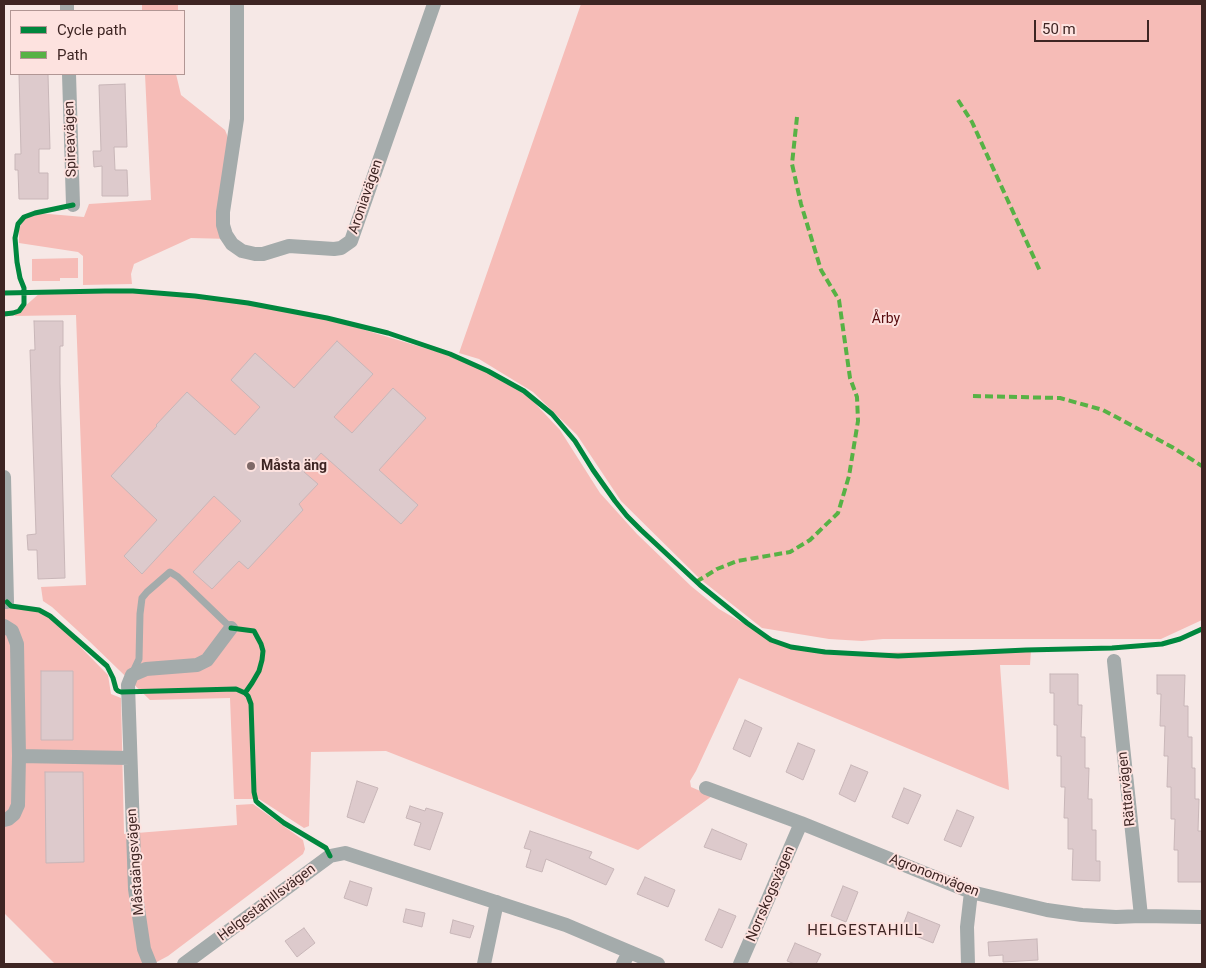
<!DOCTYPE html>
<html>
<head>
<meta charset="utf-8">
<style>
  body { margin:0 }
  #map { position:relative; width:1206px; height:968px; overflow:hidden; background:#f6e8e6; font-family:Roboto,sans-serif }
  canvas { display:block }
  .frame { position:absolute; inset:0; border:5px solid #3e2523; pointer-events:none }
  .legend { position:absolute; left:10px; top:10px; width:175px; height:65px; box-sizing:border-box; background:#fde2df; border:1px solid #b19694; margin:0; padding:6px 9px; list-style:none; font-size:15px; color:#3e2523 }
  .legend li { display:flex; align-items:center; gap:10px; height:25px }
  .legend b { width:25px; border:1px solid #b19694 }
  .scale { position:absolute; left:1034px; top:20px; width:115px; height:22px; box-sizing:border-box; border:2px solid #3e2523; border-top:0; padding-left:6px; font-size:15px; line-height:18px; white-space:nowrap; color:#3e2523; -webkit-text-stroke:4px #fde2df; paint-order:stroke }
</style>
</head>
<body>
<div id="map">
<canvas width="1206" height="968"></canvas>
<div class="frame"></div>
<ul class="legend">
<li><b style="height:6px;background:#00873e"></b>Cycle path</li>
<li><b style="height:6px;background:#57b245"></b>Path</li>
</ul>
<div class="scale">50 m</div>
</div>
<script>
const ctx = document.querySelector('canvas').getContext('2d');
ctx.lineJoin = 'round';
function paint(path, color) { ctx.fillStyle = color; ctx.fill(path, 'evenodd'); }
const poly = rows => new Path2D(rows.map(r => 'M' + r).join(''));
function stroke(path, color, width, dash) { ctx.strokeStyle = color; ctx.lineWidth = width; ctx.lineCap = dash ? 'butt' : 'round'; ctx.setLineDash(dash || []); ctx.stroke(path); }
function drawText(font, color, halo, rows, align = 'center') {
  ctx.font = font + ' Roboto,sans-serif'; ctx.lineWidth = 4; ctx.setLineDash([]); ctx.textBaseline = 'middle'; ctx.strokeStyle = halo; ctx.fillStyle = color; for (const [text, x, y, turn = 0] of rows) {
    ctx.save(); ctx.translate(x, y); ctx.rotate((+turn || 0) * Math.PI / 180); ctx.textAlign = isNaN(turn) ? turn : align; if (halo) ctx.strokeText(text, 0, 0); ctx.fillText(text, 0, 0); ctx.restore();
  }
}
const green = poly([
  [142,4,178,4,178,11,142,11],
  [581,4,1202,4,1202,620,1161,639,883,639,862,641,829,639,762,628,700,579,621,501,577,435,533,392,479,359,459,353],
  [145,74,176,74,181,95,225,130,233,150,230,175,230,239,191,238,134,264,131,274,132,284,83,285,83,256,78,252,19,243,19,230,22,221,28,215,37,213,84,217,89,204,151,200],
  [78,258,78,278,60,278,60,281,32,281,32,259],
  [99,291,154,293,201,297,242,303,312,316,335,321,441,353,483,370,529,397,560,430,600,493,637,534,691,586,719,609,765,636,789,645,817,649,866,653,1031,650,1030,665,1000,665,1009,790,998,786,739,678,696,771,690,781,691,787,712,796,638,850,386,751,311,752,309,826,304,828,259,799,234,799,230,698,150,700,89,641,52,607,43,601,41,587,86,585,76,315,14,316,41,292],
  [4,607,30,607,41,610,48,614,108,675,111,694,121,698,124,834,237,825,236,805,253,804,303,840,305,849,303,854,168,956,153,964,55,964,4,913]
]);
const building = poly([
  [19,74,48,74,50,149,39,149,39,173,48,173,48,199,19,199,18,170,15,170,15,154,21,154,19,74],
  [125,84,127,147,114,147,115,170,127,170,128,196,102,196,102,166,94,167,93,151,101,151,99,85,125,84],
  [34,321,63,321,63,346,60,346,60,383,65,578,38,579,37,550,28,550,27,535,36,534,30,350,35,350,34,321],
  [337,341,373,374,334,417,352,433,393,388,426,418,379,470,418,505,401,524,321,453,304,472,318,484,299,504,303,510,248,569,239,561,212,589,193,572,241,521,214,496,142,574,124,556,157,520,111,476,157,426,156,425,187,392,235,435,260,407,231,380,255,353,294,388,337,341],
  [41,671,73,671,73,740,41,740,41,671],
  [1050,674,1078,674,1078,705,1082,705,1081,737,1085,737,1085,768,1089,768,1088,799,1092,799,1092,830,1096,830,1096,861,1100,861,1100,881,1072,880,1073,849,1068,849,1068,818,1064,818,1065,787,1061,787,1061,756,1057,756,1057,725,1054,725,1054,693,1050,693,1050,674],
  [1157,675,1185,675,1184,706,1188,706,1188,737,1192,737,1192,768,1195,768,1195,799,1199,799,1198,831,1202,831,1202,882,1178,882,1178,850,1174,850,1175,819,1171,819,1171,787,1167,787,1168,756,1164,756,1165,726,1160,726,1161,694,1157,694,1157,675],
  [745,720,762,728,750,757,733,749,745,720],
  [798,743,815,750,803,780,786,772,798,743],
  [851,765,868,772,855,802,839,794,851,765],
  [45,772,83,772,84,862,46,863,45,772],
  [357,781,378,788,364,823,347,817,357,781],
  [904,788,921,795,908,824,892,817,904,788],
  [410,806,425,811,426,808,443,813,430,850,414,845,421,823,406,818,410,806],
  [957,810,974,817,961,847,944,840,957,810],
  [712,829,747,844,741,860,704,847,712,829],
  [530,831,592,852,589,858,614,869,606,885,546,859,542,872,526,867,531,850,524,848,530,831],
  [645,877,675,890,668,907,637,894,645,877],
  [350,881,372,888,367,906,344,898,350,881],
  [843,886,858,892,846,922,831,916,843,886],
  [406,909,425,913,422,927,403,922,406,909],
  [719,909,736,916,722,948,705,940,719,909],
  [908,912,940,925,933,943,901,930,908,912],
  [453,920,474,926,470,938,450,933,453,920],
  [304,928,315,943,297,957,285,941,304,928],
  [1037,939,1038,960,1003,962,1003,955,989,956,988,942,1037,939],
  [795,943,821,954,816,964,795,964,787,961,795,943]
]);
const lane = poly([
  [132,674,139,659,140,614,142,598,147,592,170,572,178,577,231,628]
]);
const street = poly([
  [67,4,67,11],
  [237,4,237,119,223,212,223,225,226,235,232,244,242,251,255,254,263,254,289,246,334,249,341,248,351,241,434,4],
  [69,74,73,205],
  [4,477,7,602,4,602],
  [4,626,12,631,17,644,19,756,18,805,14,814,8,819,4,820],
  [1114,661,1141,916],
  [19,756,130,758],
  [706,788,801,823,971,892,1047,910,1082,915,1116,917,1141,916,1202,917],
  [150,964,144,949,135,889,128,685,132,675,146,669,197,665,207,660,231,628],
  [184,964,330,856,345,853,566,925,658,964],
  [484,964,497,902],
  [623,964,629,952],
  [740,964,801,823],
  [968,964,967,927,971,892]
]);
const quiet = poly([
  [958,100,972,122,1040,271],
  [973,396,1060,398,1103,410,1172,447,1202,466],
  [696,582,717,569,737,561,790,552,810,540,838,513,849,476,858,421,857,397,850,378,839,300,821,270,801,204,792,164,797,117]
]);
const cycleway = poly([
  [4,293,105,291,133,291,195,296,248,303,327,318,388,333,450,354,488,371,524,391,552,414,575,441,593,470,615,501,627,516,641,530,700,585,747,623,771,640,791,647,825,652,898,656,1026,650,1112,648,1162,644,1180,639,1202,629],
  [4,314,13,313,19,311,24,304,24,288,20,278,17,262,15,238,18,224,24,217,35,213,73,205],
  [7,602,11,606,39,610,50,616,107,666,113,678,116,689,118,691,121,692,236,689,245,693,248,696,251,704,254,792,256,801,258,803,284,823,326,848,330,856],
  [231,628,254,631,261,644,263,651,262,660,259,671,252,683,245,693]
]);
const markers = [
  [251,466,5,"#7e6967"]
];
const streetNames = [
  ["Spireavägen",71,139,-92],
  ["Aroniavägen",366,197,-71],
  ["Rättarvägen",1127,789,-96],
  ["Måstaängsvägen",136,862,-94],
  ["Agronomvägen",934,876,21],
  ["Norrskogsvägen",771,894,-67],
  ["Helgestahillsvägen",267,903,-37]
];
const parkNames = [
  ["Årby",886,319]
];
const poiNames = [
  ["Måsta äng",261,466]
];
const neighbourhoodNames = [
  ["HELGESTAHILL",865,931]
];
paint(green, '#f6bcb7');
paint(building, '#ddcacc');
stroke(building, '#c8b6b8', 1);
stroke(lane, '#a4abab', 7);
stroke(street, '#a4abab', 14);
stroke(quiet, '#57b245', 4, [8, 4]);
stroke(cycleway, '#00873e', 5);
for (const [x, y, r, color] of markers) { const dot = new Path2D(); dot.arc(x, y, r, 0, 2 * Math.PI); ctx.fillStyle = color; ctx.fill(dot); stroke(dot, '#fde2df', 2); }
drawText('14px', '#3e2523', '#fde2df', streetNames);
drawText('14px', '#570a0d', '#fde2df', parkNames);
drawText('bold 14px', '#3e2523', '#fde2df', poiNames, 'left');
ctx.letterSpacing = '1px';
drawText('15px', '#3e2523', '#fde2df', neighbourhoodNames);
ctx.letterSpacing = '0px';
</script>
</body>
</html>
